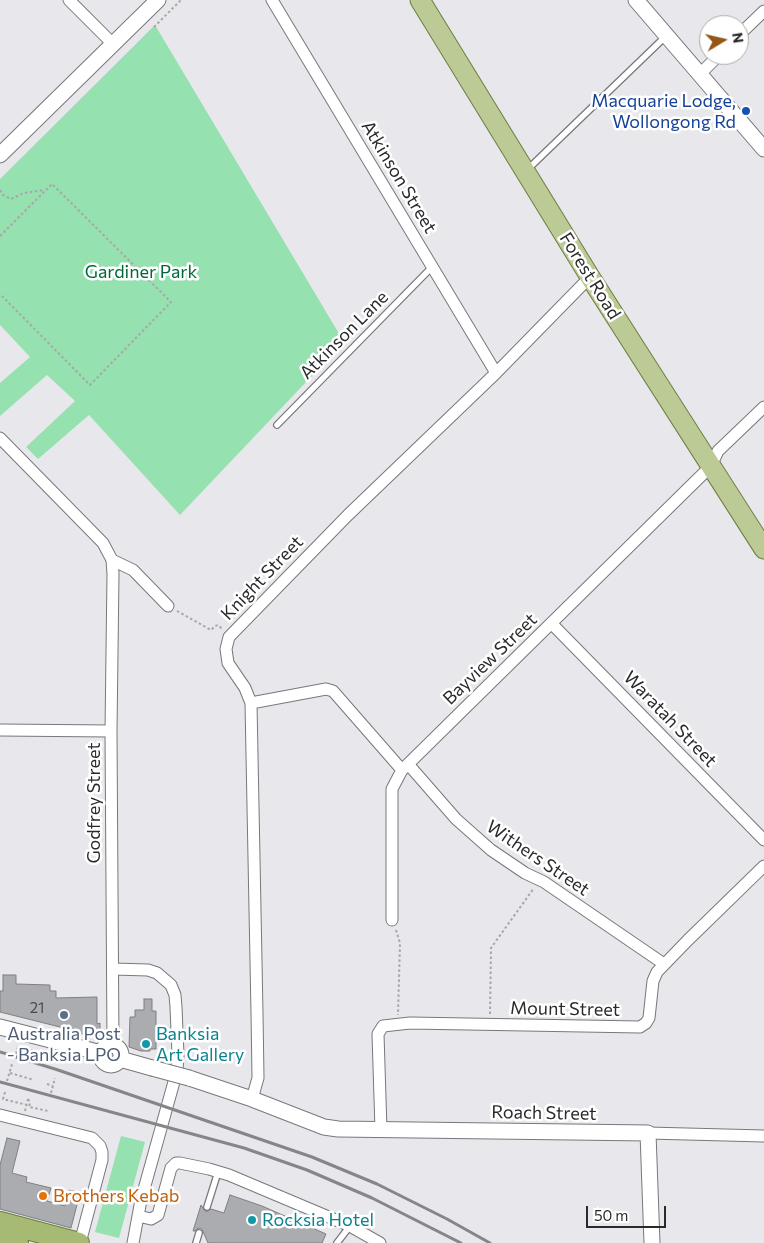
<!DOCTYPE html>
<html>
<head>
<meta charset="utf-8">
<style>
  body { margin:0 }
  #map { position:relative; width:764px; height:1243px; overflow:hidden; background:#e8e8ec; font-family:Commissioner,sans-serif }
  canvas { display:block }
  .north { position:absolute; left:699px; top:15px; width:50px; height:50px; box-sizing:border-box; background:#fff; border:1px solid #aaaaab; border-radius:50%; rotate:81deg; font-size:14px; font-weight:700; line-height:20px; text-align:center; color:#2a2a2c }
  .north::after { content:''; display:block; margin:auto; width:18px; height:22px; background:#935818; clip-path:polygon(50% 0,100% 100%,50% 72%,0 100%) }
  .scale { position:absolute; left:586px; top:1206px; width:80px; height:22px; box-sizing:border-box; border:2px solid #2a2a2c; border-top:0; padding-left:6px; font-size:15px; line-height:18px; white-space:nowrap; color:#2a2a2c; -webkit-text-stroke:4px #fff; paint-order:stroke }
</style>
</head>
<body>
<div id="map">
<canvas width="764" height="1243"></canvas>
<div class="north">N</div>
<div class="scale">50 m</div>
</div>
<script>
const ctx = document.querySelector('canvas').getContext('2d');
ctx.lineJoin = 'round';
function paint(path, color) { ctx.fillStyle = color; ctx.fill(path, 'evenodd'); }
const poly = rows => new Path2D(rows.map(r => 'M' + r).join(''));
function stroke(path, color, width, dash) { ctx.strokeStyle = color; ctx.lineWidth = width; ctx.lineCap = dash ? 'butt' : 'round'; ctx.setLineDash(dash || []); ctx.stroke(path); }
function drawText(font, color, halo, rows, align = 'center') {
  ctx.font = font + ' Commissioner,sans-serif'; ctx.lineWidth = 5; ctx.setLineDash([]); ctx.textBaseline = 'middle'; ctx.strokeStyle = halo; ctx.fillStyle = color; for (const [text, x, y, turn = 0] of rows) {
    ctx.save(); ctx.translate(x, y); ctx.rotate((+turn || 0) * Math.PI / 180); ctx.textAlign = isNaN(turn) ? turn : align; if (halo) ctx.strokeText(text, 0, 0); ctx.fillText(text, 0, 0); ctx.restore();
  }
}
const green = poly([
  [155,25,344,342,180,515,89,415,38,459,26,447,75,401,47,375,0,416,0,383,30,357,0,325,0,179],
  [121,1136,145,1142,119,1238,95,1232]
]);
const building = poly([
  [3,975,16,975,16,984,50,985,50,991,56,991,56,998,97,997,97,1024,100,1023,100,1035,85,1035,72,1030,0,1012,0,991,3,991,3,975],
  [144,999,152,999,152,1011,156,1011,156,1049,150,1049,150,1051,141,1051,129,1047,130,1017,135,1017,135,1010,144,1010,144,999],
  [7,1138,20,1141,12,1173,27,1177,26,1182,51,1188,47,1201,65,1206,69,1190,80,1193,71,1228,0,1209,0,1165,7,1138],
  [230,1195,262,1206,326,1234,322,1243,208,1243,202,1229,198,1228,195,1231,193,1231,201,1205,205,1211,208,1211,211,1209,224,1213,230,1195]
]);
const path = poly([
  [154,27,181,0],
  [0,190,3,195,11,199,24,193,44,190],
  [0,236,52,184,171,302,90,385,0,294],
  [177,611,211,630,215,626,218,625,222,629],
  [396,930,400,943,398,1015],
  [490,1014,491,948,534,888],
  [16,1054,18,1047,41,1053],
  [39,1059,43,1057,44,1053,60,1058],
  [10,1073,34,1080],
  [7,1081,12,1064],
  [47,1084,53,1086],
  [5,1092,3,1099,27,1105],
  [51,1093,55,1078],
  [28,1099,30,1103,29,1107,48,1111],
  [25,1111,28,1099]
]);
const service = poly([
  [528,169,665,37],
  [277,425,433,266],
  [207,1207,218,1172],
  [196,1243,199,1233],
  [337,1243,350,1226]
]);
const minor = poly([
  [69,0,113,44],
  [272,0,496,373],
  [739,35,764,11],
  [700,74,719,55],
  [0,438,103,543,112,560,133,570,168,606],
  [112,560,113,574,111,731,113,1046],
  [552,624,764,840],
  [251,703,326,689,333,691,402,770],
  [0,730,111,731],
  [408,764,456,819,491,850,525,873,544,882,664,964],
  [392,920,392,789,402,770,711,466,718,451,764,407],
  [113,969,148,970,157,973,171,985,175,995,176,1007,178,1055,177,1071,141,1200,133,1243],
  [252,1099,258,1078,257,1013,251,703,245,688,228,663,226,649,229,637,348,515,496,373,590,277],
  [0,1115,92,1138,100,1146,102,1152,102,1160,80,1243],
  [381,1130,378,1034,383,1026,410,1023,640,1027,646,1023,649,1018,653,981,657,972,688,940,764,866],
  [648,1133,764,1136],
  [138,1216,151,1219,158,1215,171,1168,176,1163,180,1163,209,1169,229,1175,350,1226,380,1243]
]);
const tertiary = poly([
  [636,0,764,149],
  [0,155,158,0],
  [0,1027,101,1053],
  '101 1055a10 10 0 1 1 20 0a10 10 0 1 1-20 0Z',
  [120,1059,152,1068],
  [189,1078,252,1099,324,1127,338,1129,648,1133,652,1243]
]);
const primary = poly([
  [420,0,590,277,764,549]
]);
const trunk = poly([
  [0,1222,79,1243],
  [0,1238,18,1243]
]);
const rail = poly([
  [0,1052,58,1070,312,1157,377,1184,447,1219,490,1243],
  [0,1082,244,1148,307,1170,372,1198,461,1243]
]);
const tertiaryBridge = poly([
  [152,1068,189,1078]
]);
const markers = [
  [746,111,5,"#1a4fb4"],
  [64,1015,5,"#5c6f8a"],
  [146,1044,5,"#0f9aa8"],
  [43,1196,5,"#e8710a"],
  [252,1220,5,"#0f9aa8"]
];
const numberNames = [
  ["21",37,1008]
];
const transitNames = [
  ["Macquarie Lodge,",736,101],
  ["Wollongong Rd",736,122]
];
const streetNames = [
  ["Atkinson Street",399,177,59],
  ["Forest Road",590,276,58],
  ["Atkinson Lane",344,335,-45],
  ["Knight Street",262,578,-46],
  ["Bayview Street",490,659,-44],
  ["Waratah Street",670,719,46],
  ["Godfrey Street",94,803,-90],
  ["Withers Street",538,858,34],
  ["Mount Street",565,1009,1],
  ["Roach Street",544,1113,1]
];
const parkNames = [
  ["Gardiner Park",141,272]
];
const serviceNames = [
  ["Australia Post",64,1034],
  ["- Banksia LPO",64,1055]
];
const cultureNames = [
  ["Banksia",156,1034],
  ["Art Gallery",156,1055],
  ["Rocksia Hotel",262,1220]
];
const foodNames = [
  ["Brothers Kebab",53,1196]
];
paint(green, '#95e1af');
paint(building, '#abacaf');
stroke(building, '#7e7f82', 1);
stroke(service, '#78787c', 8);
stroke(minor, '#78787c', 13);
stroke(tertiary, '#78787c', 17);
stroke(primary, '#6c7d43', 21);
stroke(trunk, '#6c7d43', 22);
stroke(path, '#a7a7aa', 2, [2.5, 2.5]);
stroke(service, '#fff', 5.5);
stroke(minor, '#fff', 11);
stroke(tertiary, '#fff', 15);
stroke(primary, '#bccb96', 19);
stroke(trunk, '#a6ba73', 20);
stroke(rail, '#868689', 3);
stroke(tertiaryBridge, '#78787c', 17, []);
stroke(tertiaryBridge, '#fff', 15);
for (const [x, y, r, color] of markers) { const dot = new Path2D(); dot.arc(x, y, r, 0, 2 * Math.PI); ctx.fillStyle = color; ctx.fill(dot); stroke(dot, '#fff', 2); }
drawText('15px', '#4a4a4d', null, numberNames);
drawText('18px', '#164399', '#fff', transitNames, 'right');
drawText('18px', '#2a2a2c', '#fff', streetNames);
drawText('18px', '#006838', '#fff', parkNames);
drawText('18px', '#4e5e75', '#fff', serviceNames);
drawText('18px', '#0d838f', '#fff', cultureNames, 'left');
drawText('18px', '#c56008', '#fff', foodNames, 'left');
</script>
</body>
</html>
